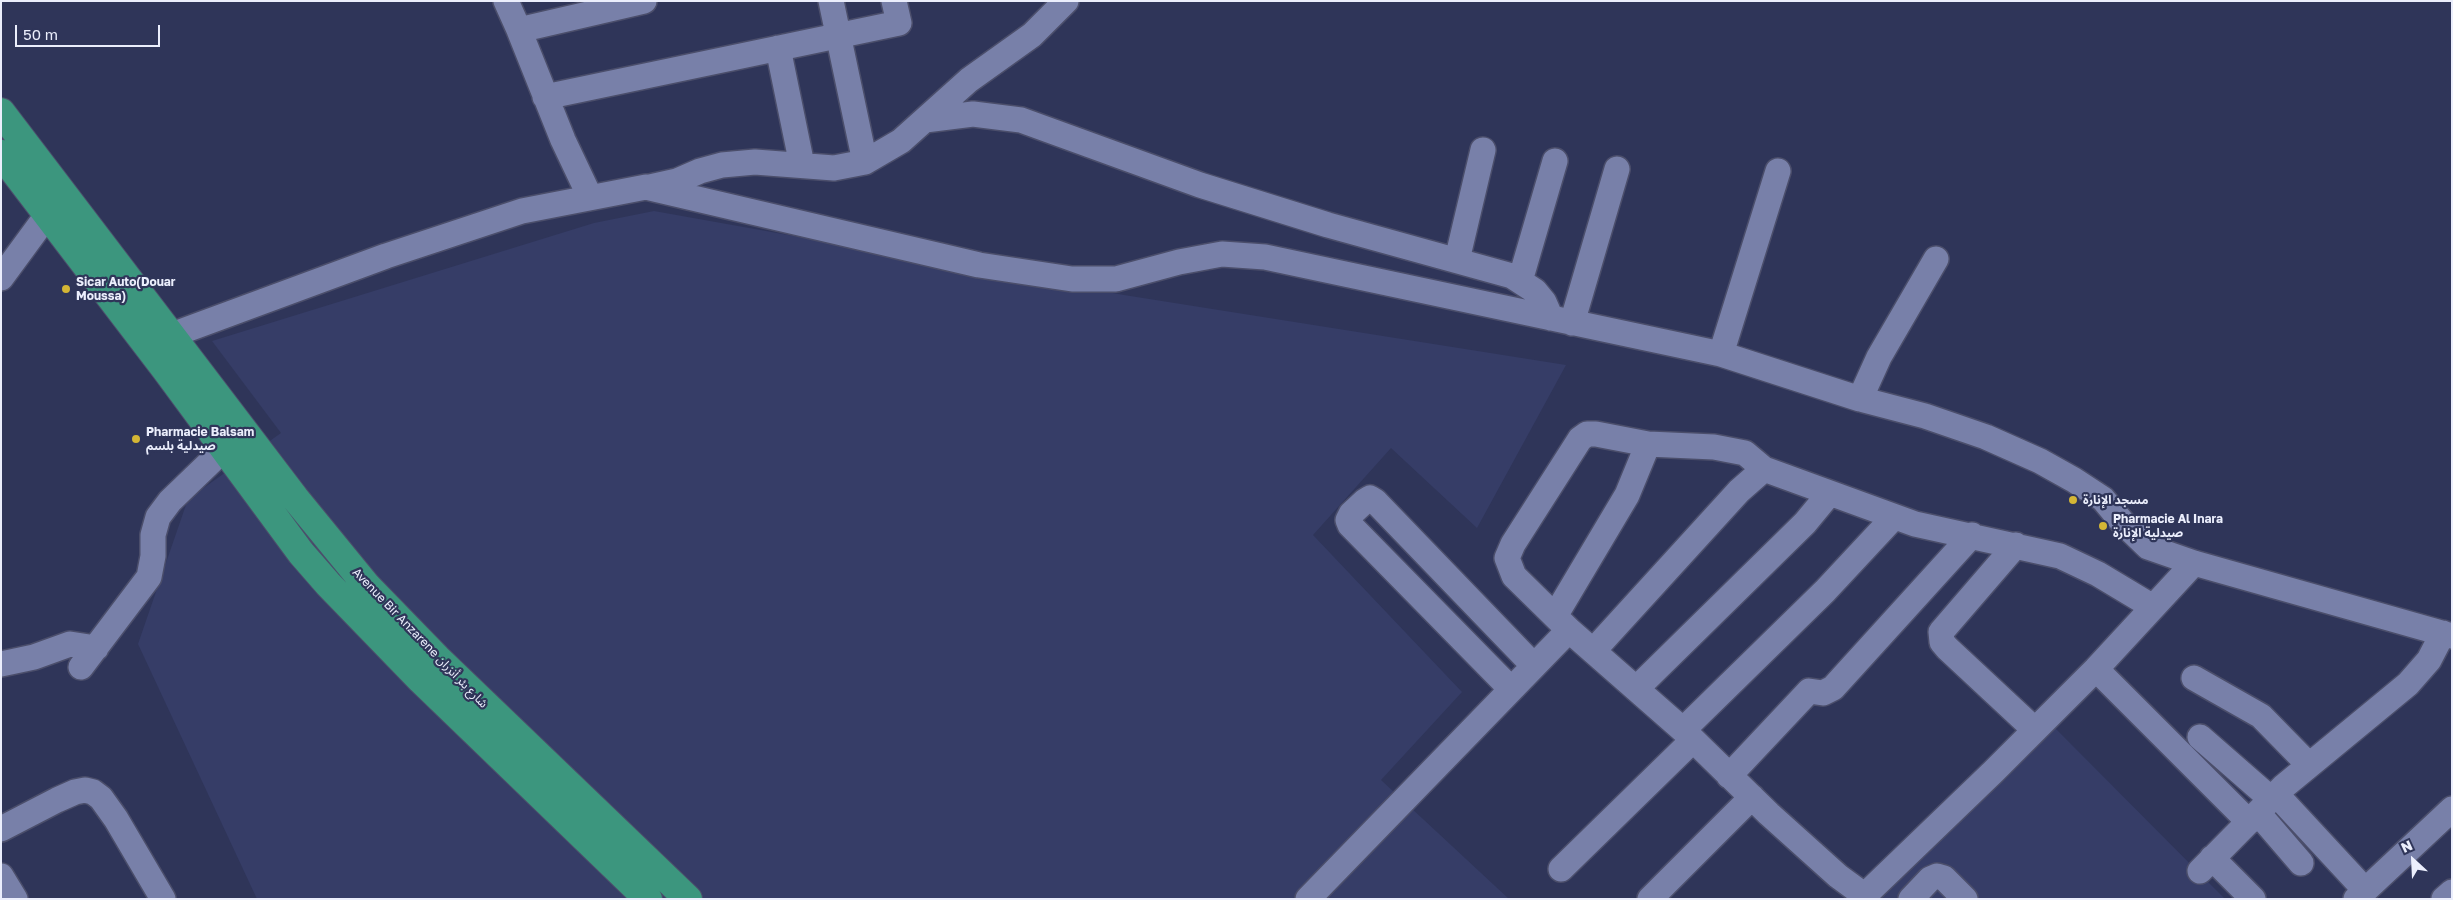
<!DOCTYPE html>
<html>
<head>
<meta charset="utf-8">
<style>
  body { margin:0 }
  #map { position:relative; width:2453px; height:900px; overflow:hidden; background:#2f3559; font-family:"Golos Text",sans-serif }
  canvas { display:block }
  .frame { position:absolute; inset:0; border:2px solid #ebeefc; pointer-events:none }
  .north { position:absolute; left:2388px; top:835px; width:50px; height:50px; -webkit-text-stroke:4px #2f3559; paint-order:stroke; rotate:335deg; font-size:14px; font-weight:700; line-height:20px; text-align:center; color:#ebeefc }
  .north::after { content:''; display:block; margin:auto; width:18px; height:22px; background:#ebeefc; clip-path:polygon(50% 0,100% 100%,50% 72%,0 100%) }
  .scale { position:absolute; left:15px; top:25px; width:145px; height:22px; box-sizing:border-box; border:2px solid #ebeefc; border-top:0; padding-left:6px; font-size:15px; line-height:18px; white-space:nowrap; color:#ebeefc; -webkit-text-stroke:4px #2f3559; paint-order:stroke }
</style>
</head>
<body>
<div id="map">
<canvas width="2453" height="900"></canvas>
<div class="frame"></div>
<div class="north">N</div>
<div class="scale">50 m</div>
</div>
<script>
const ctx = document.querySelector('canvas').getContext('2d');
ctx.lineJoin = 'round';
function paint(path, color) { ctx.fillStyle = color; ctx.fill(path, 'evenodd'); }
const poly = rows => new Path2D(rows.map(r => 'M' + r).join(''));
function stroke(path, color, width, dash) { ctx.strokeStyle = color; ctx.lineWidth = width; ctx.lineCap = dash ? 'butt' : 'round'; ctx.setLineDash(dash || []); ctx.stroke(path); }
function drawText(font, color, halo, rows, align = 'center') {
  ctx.font = font + ' "Golos Text","Noto Sans Arabic",sans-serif'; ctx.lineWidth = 4.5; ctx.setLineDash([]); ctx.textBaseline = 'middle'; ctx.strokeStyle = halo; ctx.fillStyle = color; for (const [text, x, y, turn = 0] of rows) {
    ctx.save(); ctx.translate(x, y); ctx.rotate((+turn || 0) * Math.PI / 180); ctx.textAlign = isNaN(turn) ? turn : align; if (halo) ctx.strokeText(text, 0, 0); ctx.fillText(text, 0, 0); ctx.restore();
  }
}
const built = poly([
  [654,211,1124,295,1566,365,1477,528,1391,448,1313,535,1462,692,1381,780,1509,899,257,899,138,644,188,499,281,433,212,341,594,223],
  [2055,728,2225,899,1880,899]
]);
const minor = poly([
  [506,1,519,30,563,140,590,197],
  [831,1,865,162],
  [519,30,644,1],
  [778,48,802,165],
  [545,97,899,23,894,1],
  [925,120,973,114,1021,120,1200,185,1328,225,1512,276,1535,291,1544,302,1551,318],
  [650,187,677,181,700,171,722,165,755,162,834,168,865,162,901,141,969,80,1032,35,1066,1],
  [1457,260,1483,150],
  [1,278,48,214],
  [1520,281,1555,161],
  [1572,323,1617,169],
  [172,335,386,256,522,211,646,187,979,265,1072,279,1116,279,1179,262,1222,254,1265,257,1721,354,1860,399,1925,416,1986,437,2040,461,2074,480,2103,499,2123,523,2148,547,2194,563,2452,636],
  [1721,354,1778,171],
  [1860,399,1879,357,1936,259],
  [2016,545,1941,632,1942,642,1947,648,2035,730],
  [1555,616,1627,495,1648,444],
  [1594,650,1739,491,1764,469],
  [1,664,34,657,70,644,96,648],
  [81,667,149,577,153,556,153,535,158,517,170,501,224,449],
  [2096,669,2249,822],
  [2194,678,2261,716,2309,765],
  [1511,689,1350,525,1348,520,1351,514,1365,501,1370,498,1375,501,1534,666],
  [1636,689,1805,523,1829,494],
  [1683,730,1825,591,1894,517],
  [2200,737,2271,799],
  [1729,776,1809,691,1823,693,1833,688,1972,535],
  [2276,794,2365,890],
  [2258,813,2301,863],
  [1,829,57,800,75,792,85,790,93,792,101,798,116,819,163,899],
  [2212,858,2253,899],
  [1561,869,1692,741],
  [2200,871,2283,787,2408,684,2429,660,2443,633],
  [1,876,15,899],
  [1864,895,1838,876,1769,814,1683,730,1569,630,1514,576,1507,558,1513,544,1580,439,1587,434,1596,434,1648,444,1714,447,1745,453,1764,469,1915,524,2060,556,2098,574,2153,607],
  [1308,899,1569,630],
  [1650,899,1752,797],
  [1861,899,1993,772,2096,669,2194,563],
  [1911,899,1930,879,1937,876,1944,878,1965,899],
  [2356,899,2452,809],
  [2444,899,2452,892]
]);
const major = poly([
  [1,112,295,498,367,586,437,658,688,899],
  [1,154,166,370,301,553,328,584,421,680,648,899]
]);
const markers = [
  [66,289,5,"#d4b635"],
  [136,439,5,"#d4b635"],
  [2073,500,5,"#d4b635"],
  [2103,526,5,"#d4b635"]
];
const poiNames = [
  ["Sicar Auto(Douar",76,282],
  ["Moussa)",76,296],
  ["Pharmacie Balsam",146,432],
  ["صيدلية بلسم",146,446],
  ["مسجد الإنارة",2083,500],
  ["Pharmacie Al Inara",2113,519],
  ["صيدلية الإنارة",2113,533]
];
const streetNames = [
  ["Avenue Bir Anzarene شارع بئر أنزران",420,638,46]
];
paint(built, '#363d67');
stroke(minor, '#4b4e6b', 28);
stroke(major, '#4b4e6b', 30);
stroke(minor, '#7880a9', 25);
stroke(major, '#3c967e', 28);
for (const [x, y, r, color] of markers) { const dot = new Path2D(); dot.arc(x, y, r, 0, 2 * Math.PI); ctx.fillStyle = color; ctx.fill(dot); stroke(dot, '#2f3559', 2); }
drawText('bold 12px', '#ebeefc', '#2f3559', poiNames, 'left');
drawText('12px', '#ebeefc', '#2f3559', streetNames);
</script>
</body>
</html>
